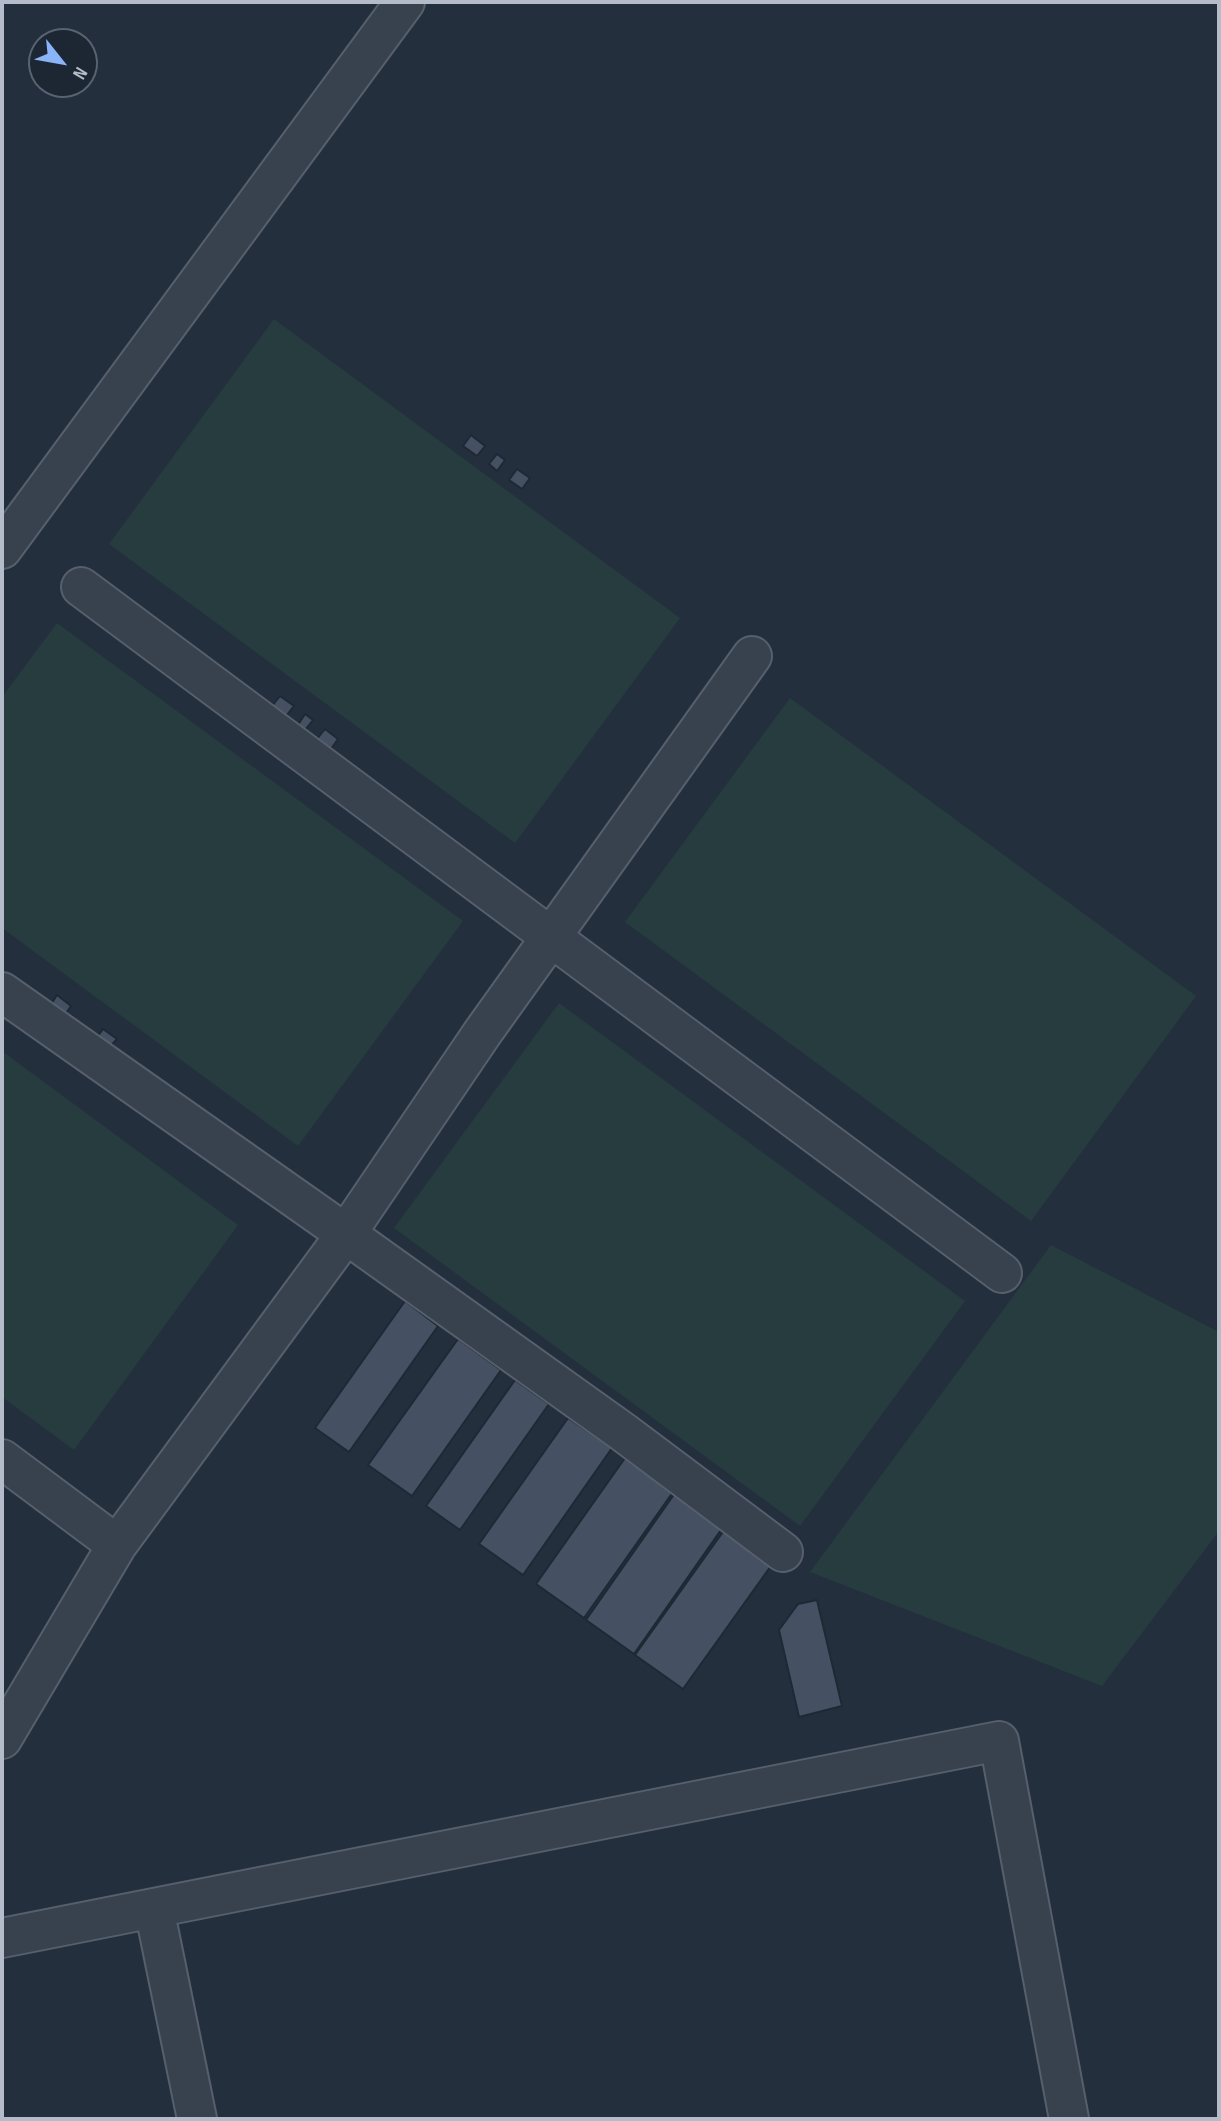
<!DOCTYPE html>
<html>
<head>
<meta charset="utf-8">
<style>
  body { margin:0 }
  #map { position:relative; width:1221px; height:2121px; overflow:hidden; background:#242f3e; font-family:"Sofia Sans Condensed",sans-serif }
  canvas { display:block }
  .frame { position:absolute; inset:0; border:4px solid #b4bcc9; pointer-events:none }
  .north { position:absolute; left:28px; top:28px; width:70px; height:70px; box-sizing:border-box; background:#1d2633; border:2px solid #59626f; border-radius:50%; rotate:121deg; font-size:19px; font-weight:700; line-height:28px; text-align:center; color:#b4bcc9 }
  .north::after { content:''; display:block; margin:auto; width:24px; height:32px; background:#8ab4f8; clip-path:polygon(50% 0,100% 100%,50% 72%,0 100%) }
</style>
</head>
<body>
<div id="map">
<canvas width="1221" height="2121"></canvas>
<div class="frame"></div>
<div class="north">N</div>
</div>
<script>
const ctx = document.querySelector('canvas').getContext('2d');
ctx.lineJoin = 'round';
function paint(path, color) { ctx.fillStyle = color; ctx.fill(path, 'evenodd'); }
const poly = rows => new Path2D(rows.map(r => 'M' + r).join(''));
function stroke(path, color, width, dash) { ctx.strokeStyle = color; ctx.lineWidth = width; ctx.lineCap = dash ? 'butt' : 'round'; ctx.setLineDash(dash || []); ctx.stroke(path); }
const green = poly([
  [274,319,680,618,515,843,109,544],
  [57,623,463,921,298,1146,2,928,2,697],
  [790,698,1196,996,1031,1221,625,922],
  [559,1003,965,1301,800,1526,394,1228],
  [2,1051,238,1225,74,1450,2,1397],
  [1051,1245,1219,1332,1219,1531,1102,1686,810,1572]
]);
const building = poly([
  [471,435,485,446,477,456,463,446,471,435],
  [497,454,505,460,497,471,489,464,497,454],
  [517,469,530,478,522,489,509,480,517,469],
  [280,696,294,706,286,716,272,706,280,696],
  [305,714,313,720,305,730,298,725,305,714],
  [325,729,338,739,331,749,317,739,325,729],
  [57,995,71,1006,64,1016,50,1006,57,995],
  [103,1029,117,1039,108,1049,95,1040,103,1029],
  [405,1301,438,1326,349,1452,315,1428,405,1301],
  [458,1339,501,1370,412,1496,368,1465,458,1339],
  [515,1380,549,1404,460,1530,426,1506,515,1380],
  [568,1418,612,1448,523,1575,479,1544,568,1418],
  [625,1458,673,1492,584,1618,536,1584,625,1458],
  [675,1493,723,1527,634,1654,586,1620,675,1493],
  [725,1529,773,1563,683,1689,635,1655,725,1529],
  [817,1600,842,1706,799,1717,779,1630,798,1604,817,1600]
]);
const minor = poly([
  [2,549,405,2],
  [81,587,1002,1273],
  [2,992,346,1234,623,1432,783,1552],
  [2,1459,117,1545],
  [2,1739,117,1545,346,1234,483,1032,752,656],
  [154,1908,197,2119],
  [2,1938,999,1741,1069,2119]
]);
paint(green, '#263c3f');
paint(building, '#455162');
stroke(building, '#1f2835', 2);
stroke(minor, '#565f6c', 42);
stroke(minor, '#38414e', 38);
</script>
</body>
</html>
